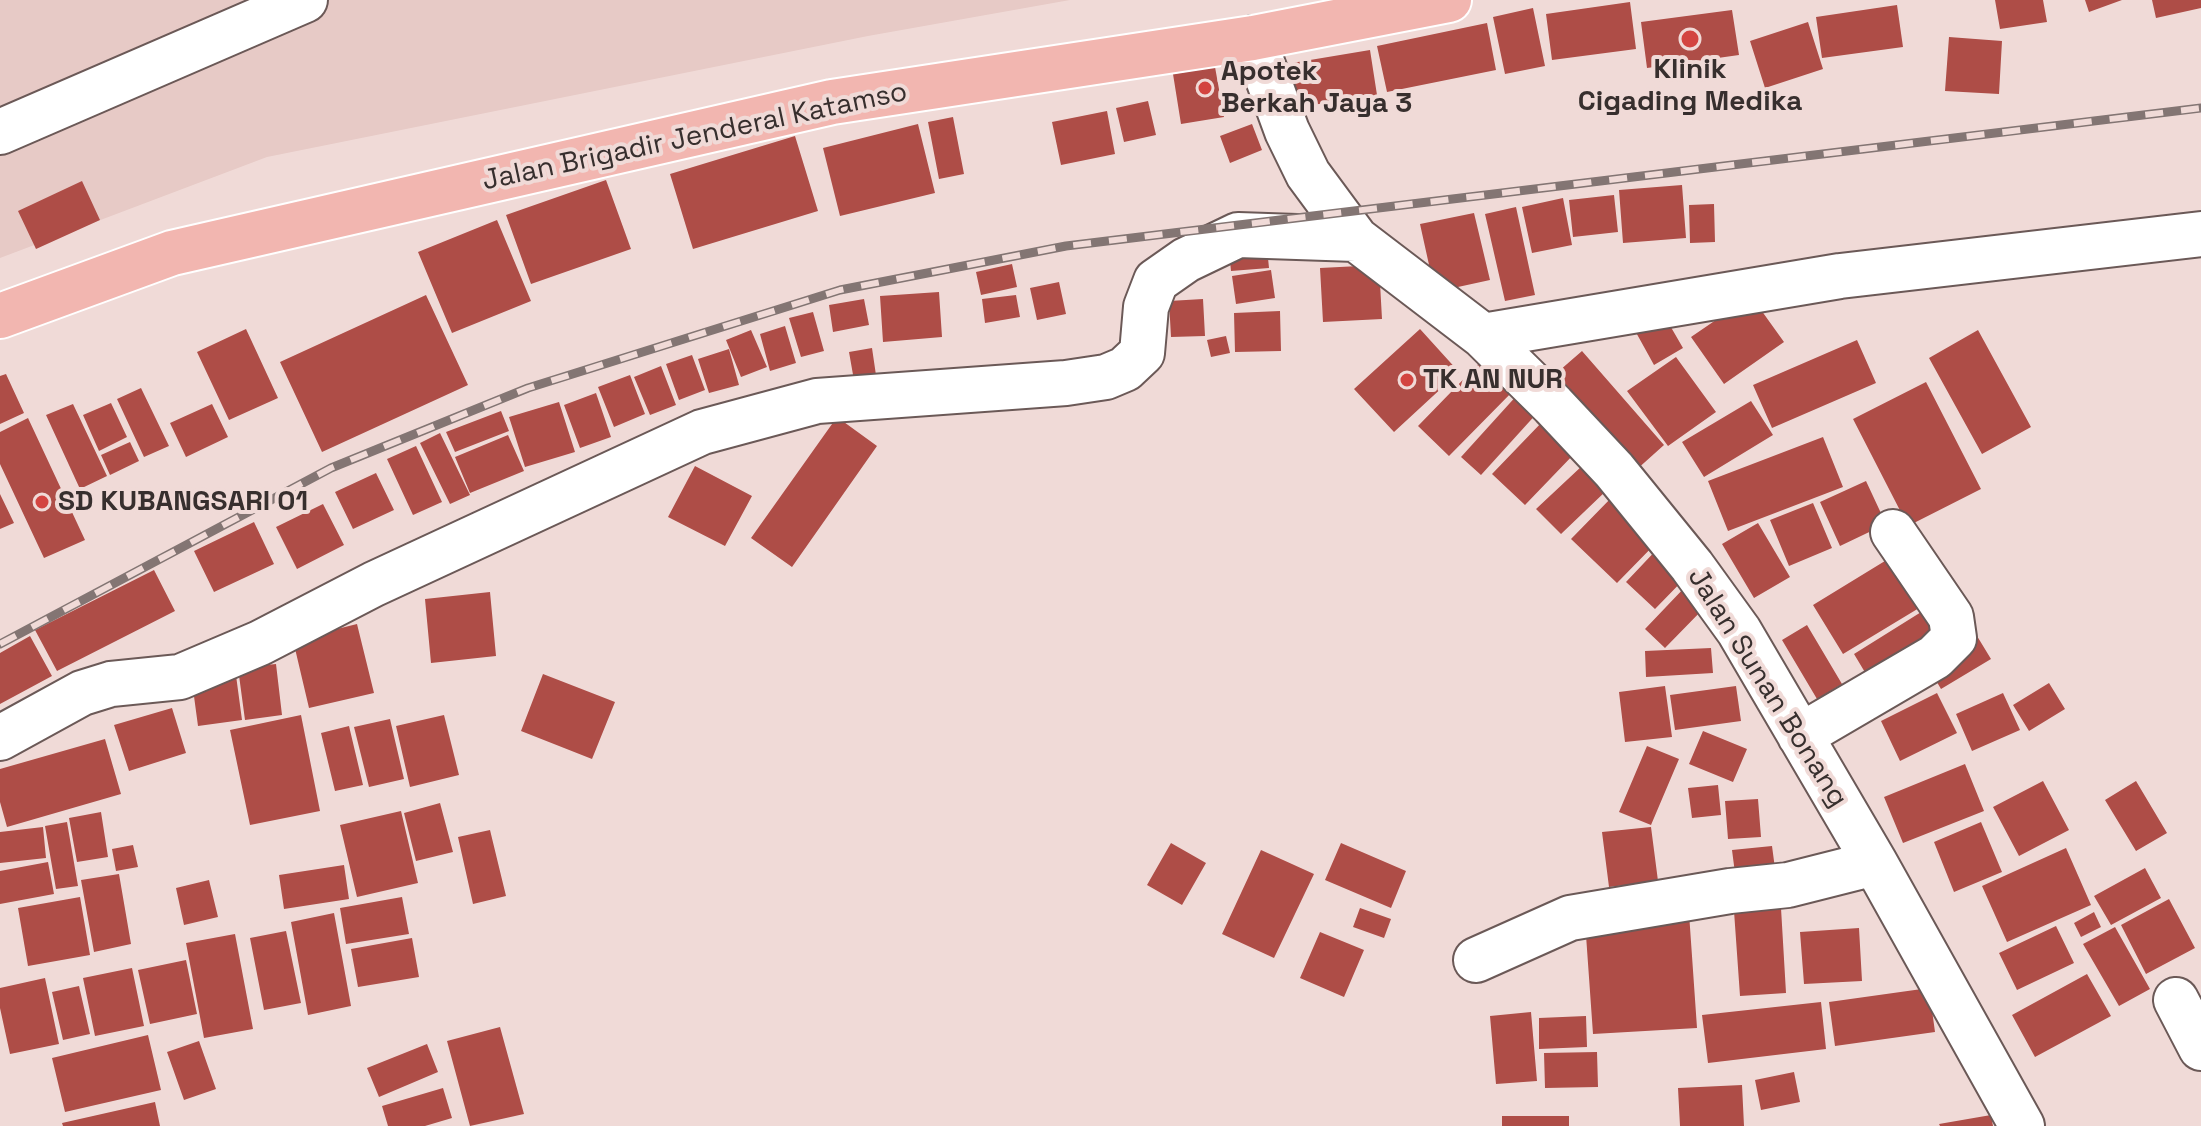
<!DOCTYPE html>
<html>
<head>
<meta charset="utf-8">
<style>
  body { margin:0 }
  canvas { display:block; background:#f0dad7 }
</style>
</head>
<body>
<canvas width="2201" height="1126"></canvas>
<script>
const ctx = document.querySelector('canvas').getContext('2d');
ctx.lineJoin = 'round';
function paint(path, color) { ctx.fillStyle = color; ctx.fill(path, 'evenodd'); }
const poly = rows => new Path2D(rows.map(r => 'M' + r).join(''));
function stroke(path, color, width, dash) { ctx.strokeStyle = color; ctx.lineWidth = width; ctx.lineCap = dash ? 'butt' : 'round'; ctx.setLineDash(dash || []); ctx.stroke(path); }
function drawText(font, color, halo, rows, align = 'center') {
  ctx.font = font + ' "Space Grotesk",sans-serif'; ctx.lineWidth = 8; ctx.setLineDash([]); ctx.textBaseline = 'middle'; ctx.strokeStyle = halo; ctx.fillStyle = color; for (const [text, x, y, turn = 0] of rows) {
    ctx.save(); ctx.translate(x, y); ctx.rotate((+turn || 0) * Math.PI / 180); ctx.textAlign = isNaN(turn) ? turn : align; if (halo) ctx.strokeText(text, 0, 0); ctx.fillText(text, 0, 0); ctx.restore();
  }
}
const built = poly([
  [0,0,1070,0,868,36,267,157,0,258]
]);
const building = poly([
  [1995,0,2043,0,2047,22,2000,29],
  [2085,0,2122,0,2089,12],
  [2152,0,2201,0,2201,8,2156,18],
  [1630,2,1636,49,1552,60,1546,14],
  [1897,5,1903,47,1822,58,1816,17],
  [1533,8,1545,66,1505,74,1493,17],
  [1732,10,1739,55,1647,68,1641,22],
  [1808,22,1823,69,1765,88,1750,41],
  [1487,23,1496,70,1387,92,1377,46],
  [1949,37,2002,41,1999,94,1945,91],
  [1370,50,1377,95,1293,108,1286,64],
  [1215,67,1224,117,1181,124,1173,74],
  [1148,101,1156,135,1124,142,1116,108],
  [1107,111,1115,154,1061,165,1052,122],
  [953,117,964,174,939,179,928,122],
  [918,124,935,193,840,216,823,148],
  [1252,124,1262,150,1230,163,1220,136],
  [795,136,818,211,693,249,670,174],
  [606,180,631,249,531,284,506,215],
  [82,181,100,220,36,249,18,211],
  [1682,185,1686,238,1623,243,1619,190],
  [1614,195,1618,232,1573,237,1569,200],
  [1563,198,1572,245,1532,253,1522,207],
  [1714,204,1715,242,1690,243,1689,205],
  [1516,207,1535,295,1505,301,1485,214],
  [1474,213,1490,280,1435,292,1420,224],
  [497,220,531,301,452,333,418,252],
  [1266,238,1269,268,1231,271,1228,241],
  [1012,264,1017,287,981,295,976,272],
  [1379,265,1382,319,1323,322,1320,268],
  [1271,270,1275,298,1236,304,1232,276],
  [1059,282,1066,314,1037,320,1030,288],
  [939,292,942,337,883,342,880,296],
  [426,295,468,385,322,452,280,362],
  [1016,295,1020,317,985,323,982,299],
  [1751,296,1784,342,1724,384,1691,337],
  [864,299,869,325,833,332,829,305],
  [1203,299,1205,336,1171,337,1169,301],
  [1661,310,1683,348,1654,365,1633,327],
  [1280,311,1281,351,1235,352,1234,313],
  [813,312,824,351,801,357,789,318],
  [785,326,796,363,770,371,760,334],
  [246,329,278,398,229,420,197,352],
  [1420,329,1459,372,1394,432,1354,389],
  [751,330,767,367,741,377,726,340],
  [1978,330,2031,427,1982,454,1929,358],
  [1226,336,1230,353,1211,357,1207,340],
  [1857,340,1876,383,1772,428,1753,385],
  [872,348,877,382,855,386,849,352],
  [729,349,739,385,709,393,698,359],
  [1582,351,1664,445,1635,471,1552,377],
  [692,355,705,390,679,400,666,364],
  [1487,355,1518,386,1449,456,1418,426],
  [1676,357,1716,412,1668,446,1627,391],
  [661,366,676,405,650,415,634,377],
  [6,374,24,413,0,424,0,376],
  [630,375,645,414,614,427,598,387],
  [1926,382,1981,489,1908,526,1853,419],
  [141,388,169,446,144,457,117,399],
  [596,393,611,437,580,448,564,405],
  [1519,393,1539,411,1481,475,1461,457],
  [1751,401,1773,435,1704,477,1682,442],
  [559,402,575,452,525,467,509,417],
  [111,403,127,437,99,451,83,415],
  [73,404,107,476,80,489,46,415],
  [212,404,228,437,186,457,170,423],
  [501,411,509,431,455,452,446,432],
  [837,417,877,446,792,567,751,538],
  [28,418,85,540,44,558,0,464,0,432],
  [1543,421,1576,452,1525,505,1492,474],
  [440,433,470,495,450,504,420,443],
  [508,435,524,471,470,493,455,457],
  [1823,437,1843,487,1728,531,1708,481],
  [130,442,139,461,110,475,101,455],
  [416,446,442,502,413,515,387,459],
  [1583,465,1607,490,1561,534,1536,509],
  [695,466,752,496,725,546,668,517],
  [376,473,394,510,353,529,335,492],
  [1866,481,1886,524,1840,546,1820,502],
  [0,494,14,523,0,529],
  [1614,495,1660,539,1617,583,1571,539],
  [1813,503,1832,548,1789,566,1770,520],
  [323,504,344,545,297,569,276,527],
  [254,522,274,564,214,592,194,551],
  [1758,523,1790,577,1754,598,1722,544],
  [1661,545,1691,572,1655,609,1626,582],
  [1898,553,1929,602,1843,654,1813,605],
  [154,570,175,611,57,671,35,630],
  [1686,586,1707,605,1665,648,1645,629],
  [490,592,496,656,431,663,425,599],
  [1926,609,1939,629,1866,674,1854,654],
  [357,624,374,693,309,708,293,640],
  [1807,625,1842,684,1817,699,1782,640],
  [30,636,52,676,0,704,0,653],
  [1977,636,1991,659,1941,689,1928,667],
  [1711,648,1713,673,1646,677,1645,651],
  [276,664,282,715,245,720,238,668],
  [235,668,242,720,198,726,191,674],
  [543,674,615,702,592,759,521,731],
  [2049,683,2065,709,2029,731,2013,705],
  [1665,686,1672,737,1625,742,1619,692],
  [1736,686,1741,721,1675,730,1670,695],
  [1937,693,1957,733,1900,761,1881,721],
  [2003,693,2020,730,1972,751,1956,714],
  [172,708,186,753,129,771,114,725],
  [301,715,320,811,250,825,230,730],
  [444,715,459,775,410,787,396,726],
  [390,719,404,779,369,787,354,727],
  [349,726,363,785,335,791,321,733],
  [1703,731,1747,749,1733,782,1689,764],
  [105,739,121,794,7,827,0,802,0,769],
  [1647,746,1679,759,1651,825,1619,812],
  [1965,764,1984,811,1903,843,1884,797],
  [2043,781,2069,830,2019,856,1993,807],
  [2136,781,2167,833,2136,851,2105,800],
  [1718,785,1721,815,1692,818,1688,788],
  [1758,799,1761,837,1728,839,1725,801],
  [440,803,453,852,416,861,404,813],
  [401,811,418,883,357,897,340,825],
  [101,812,108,857,77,862,69,818],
  [67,822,78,886,56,889,45,826],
  [1981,822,2002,872,1954,892,1934,842],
  [43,827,46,858,0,863,0,832],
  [1651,827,1658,881,1609,887,1602,832],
  [490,830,506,896,473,904,458,837],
  [1171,843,1206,863,1182,905,1147,885],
  [1341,843,1406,871,1391,908,1325,880],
  [133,845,138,867,116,871,112,849],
  [1772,846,1776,876,1736,881,1732,850],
  [2066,848,2091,905,2007,942,1982,886],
  [1261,850,1314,874,1274,958,1222,934],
  [48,862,54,894,0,904,0,871],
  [344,865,349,899,284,909,279,875],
  [2145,868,2161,898,2111,925,2094,896],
  [119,874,131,944,94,952,81,880],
  [209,880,218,917,184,925,176,888],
  [80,897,90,955,28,966,18,908],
  [402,897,409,934,346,944,340,908],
  [2169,899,2195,948,2146,974,2121,925],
  [1360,908,1391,919,1384,938,1353,927],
  [1781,908,1786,993,1740,996,1734,911],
  [2094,912,2101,927,2081,937,2074,923],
  [334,913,351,1006,308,1015,291,922],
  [1689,913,1697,1028,1593,1034,1585,921],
  [2056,926,2074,963,2017,990,1999,953],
  [2115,927,2150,989,2119,1006,2083,944],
  [1859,928,1862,981,1804,984,1800,932],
  [286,931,301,1003,264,1010,250,938],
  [1320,932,1364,950,1344,997,1300,978],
  [235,934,253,1029,204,1038,186,943],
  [412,938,419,977,358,987,351,949],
  [186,960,197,1014,150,1024,138,970],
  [132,968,144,1026,95,1036,83,978],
  [2087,974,2111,1016,2035,1057,2012,1015],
  [45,978,59,1044,10,1054,0,1008,0,988],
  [79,986,90,1034,63,1040,52,992],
  [1929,988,1935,1032,1835,1046,1829,1002],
  [1821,1002,1826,1049,1708,1063,1702,1015],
  [1531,1012,1537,1081,1496,1084,1490,1016],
  [1586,1016,1587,1047,1539,1049,1539,1018],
  [500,1027,524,1114,470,1126,447,1041],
  [148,1035,161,1090,65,1112,52,1058],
  [199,1041,216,1089,184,1100,167,1052],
  [427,1044,438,1072,379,1097,367,1068],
  [1597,1052,1598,1087,1545,1088,1544,1053],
  [1794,1072,1800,1102,1761,1110,1755,1080],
  [1742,1085,1744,1126,1680,1126,1678,1088],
  [443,1088,452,1118,425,1126,388,1126,382,1106],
  [155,1102,160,1126,63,1126,62,1123],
  [1991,1115,1993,1126,1940,1126,1939,1124],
  [1502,1116,1569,1116,1569,1126,1502,1126]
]);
const minor = poly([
  [1253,38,1287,131,1308,174,1356,239,1483,336,1553,405,1614,470,1692,566,1739,631,1875,863,2022,1126],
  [0,132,305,0],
  [1483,336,1840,276,2201,234],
  [1800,736,1935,657,1954,638,1951,617,1893,532],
  [0,738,82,693,111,684,180,677,260,643,374,584,702,432,817,401,1066,383,1106,377,1125,369,1142,353,1146,307,1156,281,1186,260,1238,235,1356,239],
  [1476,960,1570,918,1730,891,1788,885,1875,863],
  [2176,1000,2201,1048]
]);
const highway = poly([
  [0,316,172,253,832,102,1253,38,1449,0]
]);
const rail = poly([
  [0,644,331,468,528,388,840,290,1066,246,2201,108]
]);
const markers = [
  [1690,39,10,"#d34440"],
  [1205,88,8,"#d34440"],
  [1407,380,8,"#d34440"],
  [42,502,8,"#d34440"]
];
const poiNames = [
  ["Klinik",1690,70,"center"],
  ["Cigading Medika",1690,102,"center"],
  ["Apotek",1221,72],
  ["Berkah Jaya 3",1221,104],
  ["TK AN NUR",1423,380],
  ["SD KUBANGSARI 01",58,502]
];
const streetNames = [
  ["Jalan Brigadir Jenderal Katamso",695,137,-12],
  ["Jalan Sunan Bonang",1767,688,58]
];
paint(built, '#e7cac6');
paint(building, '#ae4d47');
stroke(minor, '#6b5957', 48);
stroke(highway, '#fff', 48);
stroke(minor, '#fff', 44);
stroke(highway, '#f2b6b0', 44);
stroke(rail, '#837573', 9);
stroke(rail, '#f0dad7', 6, [18]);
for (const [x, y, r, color] of markers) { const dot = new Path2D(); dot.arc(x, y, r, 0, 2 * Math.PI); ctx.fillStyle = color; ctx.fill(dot); stroke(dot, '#f0dad7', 3); }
drawText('bold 28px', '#372f2e', '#f0dad7', poiNames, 'left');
drawText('28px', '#372f2e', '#f0dad7', streetNames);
</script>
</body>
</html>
